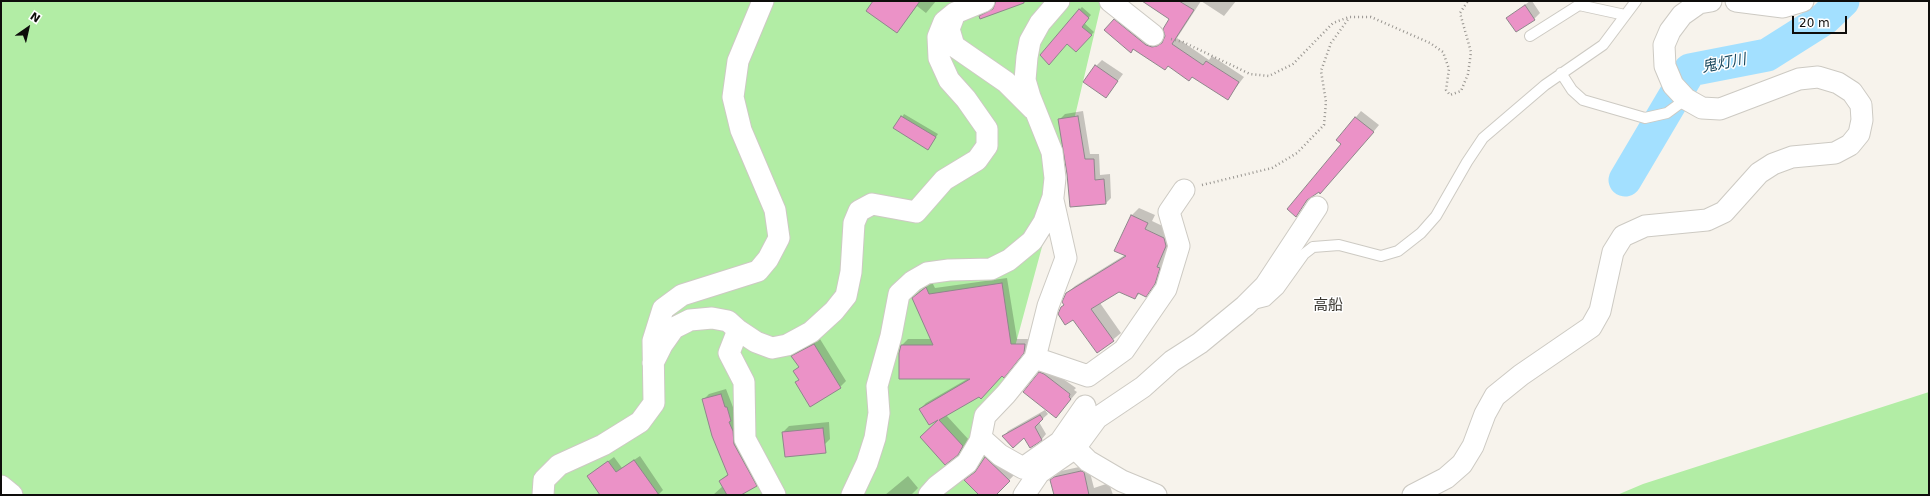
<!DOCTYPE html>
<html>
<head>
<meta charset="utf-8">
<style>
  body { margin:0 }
  #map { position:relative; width:1930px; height:496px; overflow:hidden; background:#f7f3ec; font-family:"DejaVu Sans",sans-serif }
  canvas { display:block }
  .frame { position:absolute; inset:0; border:2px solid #0e0d0b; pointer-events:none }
  .north { position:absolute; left:8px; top:8px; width:40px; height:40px; -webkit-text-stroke:3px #fff; paint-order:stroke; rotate:34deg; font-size:11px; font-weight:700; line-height:16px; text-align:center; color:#0e0d0b }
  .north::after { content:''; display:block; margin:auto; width:14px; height:18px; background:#0e0d0b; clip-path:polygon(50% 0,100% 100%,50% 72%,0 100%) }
  .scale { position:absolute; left:1792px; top:16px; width:55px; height:18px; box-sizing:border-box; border:2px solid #0e0d0b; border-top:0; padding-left:5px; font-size:12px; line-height:14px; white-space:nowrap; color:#0e0d0b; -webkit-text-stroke:3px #fff; paint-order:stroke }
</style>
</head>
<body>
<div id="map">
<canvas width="1930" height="496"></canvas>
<div class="frame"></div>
<div class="north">N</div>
<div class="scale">20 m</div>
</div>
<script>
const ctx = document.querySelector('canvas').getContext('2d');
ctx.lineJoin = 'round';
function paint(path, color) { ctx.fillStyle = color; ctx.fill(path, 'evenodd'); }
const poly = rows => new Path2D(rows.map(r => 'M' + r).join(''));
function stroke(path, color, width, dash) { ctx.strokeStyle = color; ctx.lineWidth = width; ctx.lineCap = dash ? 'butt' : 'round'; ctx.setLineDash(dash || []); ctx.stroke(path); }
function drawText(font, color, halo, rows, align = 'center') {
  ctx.font = font + ' "DejaVu Sans","Noto Sans JP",sans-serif'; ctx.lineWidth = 3; ctx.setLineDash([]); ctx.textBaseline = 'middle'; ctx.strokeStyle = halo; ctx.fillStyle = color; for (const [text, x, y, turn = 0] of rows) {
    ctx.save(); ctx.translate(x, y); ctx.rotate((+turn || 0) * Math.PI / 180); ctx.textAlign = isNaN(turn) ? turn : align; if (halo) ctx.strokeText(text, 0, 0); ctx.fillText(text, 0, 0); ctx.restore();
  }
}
const green = poly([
  [1,1,1102,1,1059,184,986,454,987,495,1,495],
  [1929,392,1929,495,1617,495,1643,484]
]);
const shadow = poly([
  [875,1,936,1,926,13,917,6,897,32],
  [1144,1,1236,1,1224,16,1201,1,1177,38,1209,60,1212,56,1244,77,1227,99,1193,76,1134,49,1131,52,1114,20,1120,14,1158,42,1164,41,1170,19],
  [1530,1,1532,1,1540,13,1534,19,1508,18],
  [1082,7,1091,15,1084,23,1094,32,1076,51,1067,43,1079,10],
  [1102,60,1123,74,1106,97,1096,66],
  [1083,111,1090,154,1099,154,1100,175,1110,174,1111,198,1106,203,1068,174,1060,119,1065,114],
  [1361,111,1379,125,1360,148,1319,191,1310,197,1296,216,1342,144,1337,140],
  [904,114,938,134,930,146,895,128],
  [1139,208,1155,215,1152,221,1171,230,1162,275,1146,296,1140,293,1135,298,1119,291,1100,303,1121,333,1098,352,1074,318,1061,307,1065,304,1067,293,1075,286,1125,255,1131,216],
  [1007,278,1017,339,1031,339,1030,345,1010,370,979,395,946,415,969,440,957,454,921,437,940,419,920,409,926,403,969,378,902,345,908,339,932,339,919,292,932,282,935,288],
  [820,339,846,381,840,387,795,371,799,366,793,356,799,350],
  [1046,367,1076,388,1074,390,1077,392,1056,417,1040,373],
  [726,389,761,480,741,495,713,495,723,486,720,481,729,473,703,400,709,394],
  [1045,410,1048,414,1039,422,1046,434,1042,439,1030,446,1024,436,1004,436,1008,431],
  [829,422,830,439,824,445,783,432,789,426],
  [991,452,1015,474,995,495,981,495,966,480,977,470],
  [640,456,663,490,658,495,601,495,588,476,614,457,622,468],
  [1088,465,1094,488,1109,483,1113,495,1055,495,1051,480,1057,474,1061,471],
  [908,476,918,488,911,495,885,495]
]);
const river = poly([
  [1625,180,1690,70,1767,55,1824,19,1843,1]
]);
const building = poly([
  [873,1,920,1,897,33,866,11,873,1],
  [996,1,1024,1,1024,3,980,19,979,16,993,9,996,1],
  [1142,1,1179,1,1194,10,1172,44,1203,65,1206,61,1239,82,1228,100,1192,77,1189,81,1168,66,1165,70,1133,49,1131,53,1104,30,1114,19,1146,45,1152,47,1157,46,1162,43,1165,36,1163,29,1169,19,1142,1],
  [1525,5,1535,20,1516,32,1506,18,1525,5],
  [1079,9,1089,18,1082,27,1092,35,1076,52,1067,44,1049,65,1040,55,1079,9],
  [1095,65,1118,81,1106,98,1083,82,1095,65],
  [901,116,936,137,928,150,893,128,901,116],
  [1078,116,1085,159,1094,159,1095,180,1104,179,1106,204,1070,207,1067,174,1058,119,1078,116],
  [1355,117,1374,132,1320,194,1319,192,1307,200,1296,217,1287,209,1341,144,1336,140,1355,117],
  [1131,215,1148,223,1145,229,1164,238,1166,246,1157,267,1160,268,1155,284,1146,297,1138,293,1135,299,1119,292,1091,309,1114,341,1097,353,1073,320,1065,325,1058,314,1061,307,1064,305,1062,302,1066,293,1126,256,1114,251,1131,215],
  [1002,283,1011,344,1025,344,1024,353,1004,378,1002,376,981,399,979,397,939,420,963,446,958,455,945,465,920,437,938,420,929,425,919,409,970,379,899,379,899,353,901,345,933,345,912,298,926,287,929,294,1002,283],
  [814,344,841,388,810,407,795,382,799,380,793,371,799,367,791,356,814,344],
  [1039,372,1044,374,1070,394,1069,397,1071,399,1056,418,1023,392,1039,372],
  [721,394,725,407,727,407,731,421,729,422,733,431,734,444,757,486,741,495,727,495,719,481,728,475,712,436,702,399,721,394],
  [1040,415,1043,419,1035,427,1042,440,1038,443,1030,448,1024,438,1013,448,1002,436,1040,415],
  [823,428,826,453,785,457,782,432,823,428],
  [985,457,1010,481,996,495,979,495,964,480,975,472,985,457],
  [634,460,659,495,600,495,587,476,608,461,616,472,634,460],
  [1081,471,1084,472,1089,495,1054,495,1050,480,1054,477,1081,471]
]);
const path = poly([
  [1171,39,1183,42,1250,74,1269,76,1293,64,1333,23,1349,17,1371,17,1430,43,1443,52,1449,69,1446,90,1450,95,1461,91,1468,74,1471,52,1460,13,1468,1],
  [1202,185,1272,168,1297,153,1324,125,1326,102,1321,71,1331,43,1349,18]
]);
const lane = poly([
  [1530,36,1579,5,1625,15],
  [1561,73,1572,90,1583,100,1645,118,1667,113,1686,99],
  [1250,305,1266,301,1279,289,1304,254,1313,247,1339,245,1381,256,1398,251,1421,233,1436,216,1467,162,1483,138,1545,85,1603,45,1636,1]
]);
const street = poly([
  [984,1,955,13,949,29,954,46,1006,82,1033,109],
  [1110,1,1153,35],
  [1736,1,1783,7,1803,1],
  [738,330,729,353,744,382,745,439,775,495],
  [1035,358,1088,376,1124,350,1166,289,1179,246,1169,212,1184,190],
  [653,363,662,345,674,328,690,320,712,318,728,321,738,330,756,342,772,348,787,345,811,332,834,311,846,296,851,272,854,223,859,211,872,204,916,212,944,180,977,160,987,146,987,129,966,99,949,80,939,58,938,37,944,22,955,13],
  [981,438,1000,455,1023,468,1060,442,1085,406],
  [1075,448,1088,461,1122,481,1156,495],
  [1,486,12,495],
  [543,495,544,480,559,465,603,445,640,422,654,403,653,341,663,309,682,295,758,271,768,259,779,238,775,210,741,130,733,97,738,61,763,1],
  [852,495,867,463,875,438,879,413,877,386,891,336,899,294,913,281,927,273,949,270,991,269,1009,260,1032,241,1044,222,1053,197,1055,178,1052,152,1030,97,1025,80,1027,57,1030,41,1040,23,1059,1],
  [929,495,937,486,967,463,980,441,985,416,1006,394,1035,358,1048,306,1066,258,1053,200],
  [1024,495,1039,473,1075,448,1097,418,1143,387,1172,361,1200,343,1245,306,1265,286,1317,207],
  [1413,495,1446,478,1462,464,1473,446,1485,414,1495,396,1521,375,1591,327,1600,311,1613,252,1623,236,1645,226,1707,220,1724,212,1759,173,1773,164,1792,157,1835,153,1850,145,1859,134,1862,120,1861,105,1852,92,1838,83,1818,77,1799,79,1720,109,1702,108,1686,99,1673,85,1665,66,1664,45,1670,31,1682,15,1699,3,1711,1]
]);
const waterNames = [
  ["鬼灯川",1724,64,-11]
];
const neighbourhoodNames = [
  ["高船",1328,306]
];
paint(green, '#b2eda5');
paint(shadow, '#0003');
stroke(river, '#a3e0ff', 33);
paint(building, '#eb92c7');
stroke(building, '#8f878b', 1);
stroke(lane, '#cdcac3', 12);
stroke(street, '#cdcac3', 23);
stroke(path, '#989590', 2.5, [1, 3]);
stroke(lane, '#fff', 10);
stroke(street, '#fff', 21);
drawText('italic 15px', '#1a495f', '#fff', waterNames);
drawText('15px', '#3a3731', '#fff', neighbourhoodNames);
</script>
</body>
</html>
